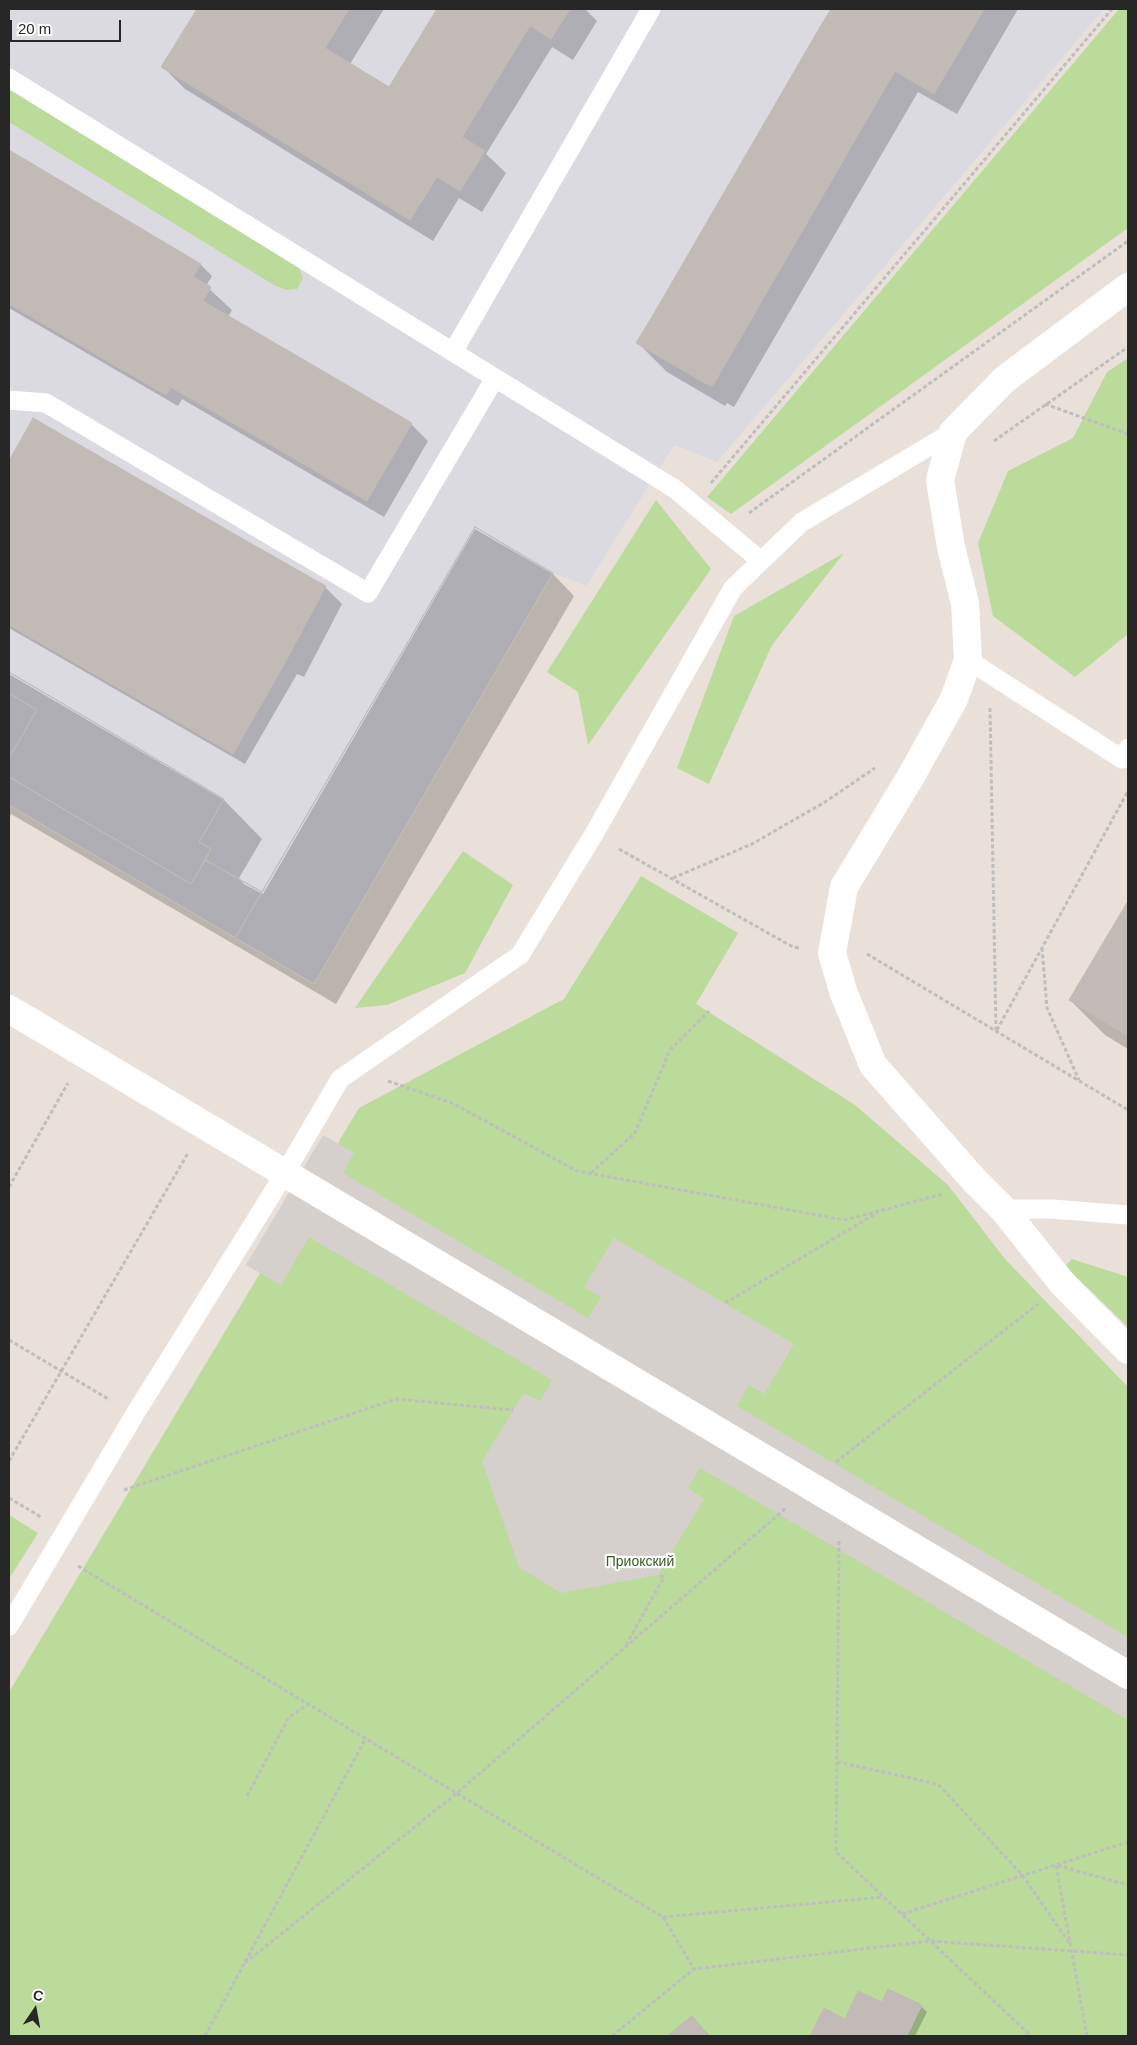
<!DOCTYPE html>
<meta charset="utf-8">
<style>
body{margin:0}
#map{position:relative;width:1137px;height:2045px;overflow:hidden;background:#e9e0da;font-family:Helvetica,sans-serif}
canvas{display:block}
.frame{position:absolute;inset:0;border:10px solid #272727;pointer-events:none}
.north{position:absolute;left:10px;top:1985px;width:50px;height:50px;-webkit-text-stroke:4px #fff;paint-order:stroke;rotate:12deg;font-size:14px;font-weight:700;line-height:20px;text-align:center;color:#272727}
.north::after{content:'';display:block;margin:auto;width:18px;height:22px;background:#272727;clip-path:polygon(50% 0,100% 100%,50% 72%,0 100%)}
.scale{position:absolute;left:10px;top:20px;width:111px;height:22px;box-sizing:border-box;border:2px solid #272727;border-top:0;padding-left:6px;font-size:15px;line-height:18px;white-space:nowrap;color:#272727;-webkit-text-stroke:4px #fff;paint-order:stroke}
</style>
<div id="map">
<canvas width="1137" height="2045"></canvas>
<div class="frame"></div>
<div class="north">С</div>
<div class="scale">20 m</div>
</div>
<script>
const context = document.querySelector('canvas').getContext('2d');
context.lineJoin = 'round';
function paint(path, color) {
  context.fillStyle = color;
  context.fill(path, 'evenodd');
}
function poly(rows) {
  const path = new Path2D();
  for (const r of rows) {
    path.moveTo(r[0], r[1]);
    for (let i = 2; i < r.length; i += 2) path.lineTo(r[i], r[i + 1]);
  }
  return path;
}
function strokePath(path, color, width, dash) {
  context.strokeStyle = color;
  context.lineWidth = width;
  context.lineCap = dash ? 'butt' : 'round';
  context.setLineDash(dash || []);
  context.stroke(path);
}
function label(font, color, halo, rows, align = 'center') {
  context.font = font + ' Helvetica,sans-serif';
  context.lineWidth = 4.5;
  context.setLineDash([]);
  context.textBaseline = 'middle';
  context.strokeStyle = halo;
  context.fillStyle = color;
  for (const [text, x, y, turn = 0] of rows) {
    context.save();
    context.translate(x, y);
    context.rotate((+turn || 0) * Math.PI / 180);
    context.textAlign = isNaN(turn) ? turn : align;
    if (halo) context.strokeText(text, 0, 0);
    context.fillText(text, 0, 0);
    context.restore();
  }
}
paint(poly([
 [9,9,1104,9,717,462,674,445,586,586,553,573,314,984,9,805]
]), '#dbdae1');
paint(poly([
 [1119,9,1128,9,1128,228,731,514,707,497],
 [9,89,298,266,303,278,297,289,287,290,274,285,9,122],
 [1128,358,1128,634,1075,677,993,616,978,543,1008,471,1073,438,1107,372],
 [656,500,711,569,588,745,578,692,547,672],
 [844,553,772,645,709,784,677,768,734,616],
 [463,851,513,885,465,973,387,1005,355,1008],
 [641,876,738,933,696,1004,855,1105,948,1185,1005,1259,1128,1387,1128,2036,9,2036,9,1692,359,1108,564,999],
 [1072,1259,1128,1277,1128,1327,1065,1266],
 [9,1515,38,1533,9,1579]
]), '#badb9a');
paint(poly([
 [323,1135,354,1153,343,1173,588,1318,601,1297,584,1287,614,1238,794,1344,764,1394,749,1385,737,1406,1128,1637,1128,1720,700,1468,688,1488,704,1499,658,1575,561,1593,519,1567,482,1461,524,1393,540,1401,552,1380,309,1237,281,1285,246,1265]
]), '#d5d0cc');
paint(poly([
 [199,9,384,9,350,64,389,89,439,9,585,9,597,21,573,60,552,47,486,154,506,173,482,212,459,198,433,241,185,89,163,67],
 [832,9,1018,9,957,114,918,92,734,407,727,403,725,406,667,372,638,343],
 [9,151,201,265,212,276,206,286,232,310,228,317,411,424,428,441,384,517,182,399,178,406,9,308],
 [34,420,325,587,342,604,304,677,297,674,245,764,9,628,9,463],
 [475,529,553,574,574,596,336,1004,11,814,9,819,9,674,224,800,262,839,239,878,244,884,263,894],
 [1128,903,1128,1049,1105,1035,1070,1000],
 [882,2004,921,2006,927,2012,915,2036,812,2036,824,2010,845,2020],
 [692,2017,710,2036,669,2036]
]), '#0003');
const building = poly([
 [197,9,349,9,325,48,389,87,437,9,570,9,551,39,530,26,462,137,485,151,460,191,437,177,410,220,161,67,197,9],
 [831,9,984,9,934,94,820,27,831,9],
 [820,27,895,71,712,387,696,378,715,345,656,310,820,27],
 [9,150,201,264,193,277,180,269,127,361,171,387,166,395,9,304,9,150],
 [180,269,211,287,157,379,127,361,180,269],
 [203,301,412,423,367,501,157,379,203,301],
 [656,310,715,345,696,378,636,343,656,310],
 [33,418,243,539,201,612,286,661,233,754,9,625,9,461,33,418],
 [475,527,553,573,314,984,9,805,9,672,224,799,199,842,211,849,205,860,262,892,475,527],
 [475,527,553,573,314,984,235,938,475,527],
 [243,539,326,586,286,661,201,612,243,539],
 [9,672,224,799,199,842,211,849,191,884,9,777,9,758,37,710,9,693,9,672],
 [9,693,37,710,9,758,9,693],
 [9,777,191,884,205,860,262,892,235,938,9,805,9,777],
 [1128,901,1128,1036,1069,1000,1128,901],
 [888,1989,922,2005,907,2036,810,2036,824,2008,845,2019,858,1991,882,2002,888,1989],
 [692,2016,709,2036,667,2036,692,2016]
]);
paint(building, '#c1bab6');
strokePath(building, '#c3bbb4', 1);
strokePath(poly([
 [1045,404,1128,434],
 [994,441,1128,347],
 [711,483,1112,9],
 [749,513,1128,241],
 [990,708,996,1030],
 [619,849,793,947,799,948],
 [673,878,752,844,825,802,875,768],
 [1042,948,1047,1008,1079,1080],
 [867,954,1128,1110],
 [997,1030,1128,791],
 [388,1081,452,1103,577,1171,845,1220,943,1194],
 [591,1173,635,1133,670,1050,709,1011],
 [9,1187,68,1083],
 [725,1303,877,1213],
 [9,1340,110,1400],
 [9,1461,188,1153],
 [836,1462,1038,1304],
 [124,1490,396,1399,513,1410],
 [9,1498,41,1517],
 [839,1541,836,1852,1031,2036],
 [78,1566,663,1917,694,1969],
 [626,1645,664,1577,658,1575],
 [837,1762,938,1784,1023,1876,1070,1944],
 [247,1796,289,1717,309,1704],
 [902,1914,1128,1842],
 [663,1917,883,1897],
 [245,1963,457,1793,786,1508],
 [205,2036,366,1738],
 [612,2036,694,1969,930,1941,1128,1955],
 [1087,2036,1056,1865,1128,1885]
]), '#bebebe', 3, [4, 2.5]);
strokePath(poly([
 [9,78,675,489,761,561],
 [453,352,651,9],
 [9,400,46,403,368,593,495,378],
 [968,660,1122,759,1128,748],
 [1003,1209,1052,1209,1128,1215],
 [9,1626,135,1414,285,1173,340,1079,520,955,594,834,733,588,802,522,953,432]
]), '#fff', 19);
strokePath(poly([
 [9,1009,1128,1675]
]), '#fff', 28);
strokePath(poly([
 [1128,287,1005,379,953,432,940,480,951,547,965,603,968,660,954,699,910,778,844,887,832,953,843,991,873,1065,974,1180,1003,1209,1063,1284,1128,1350]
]), '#fff', 28);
label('14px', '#355c1f', '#fff', [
 ["Приокский",640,1562]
]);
</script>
